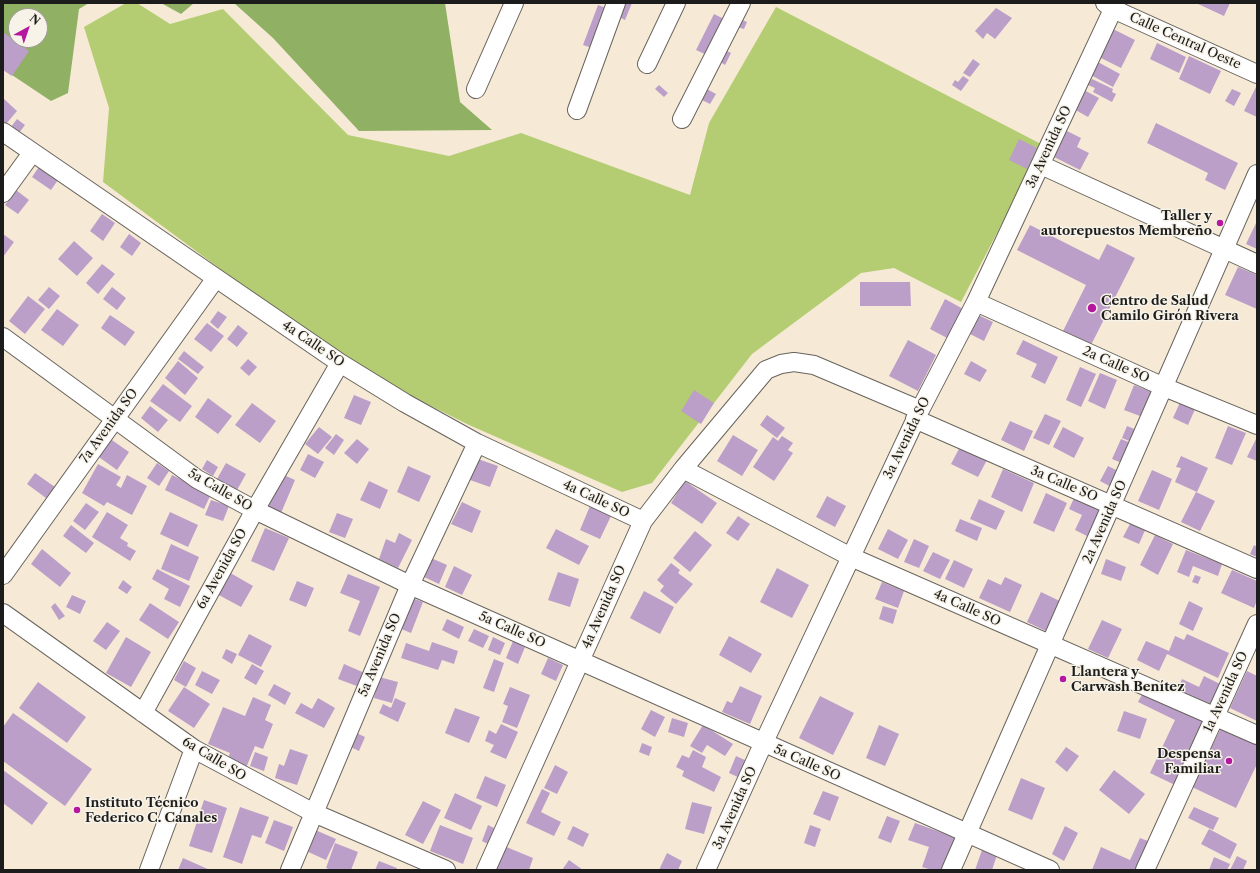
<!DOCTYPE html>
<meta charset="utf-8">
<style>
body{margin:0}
#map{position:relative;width:1260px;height:873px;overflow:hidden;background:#f6e9d6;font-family:"Libre Caslon Text",serif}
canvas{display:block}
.frame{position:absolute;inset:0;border:4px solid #1c1c1c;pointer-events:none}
.north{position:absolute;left:8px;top:8px;width:40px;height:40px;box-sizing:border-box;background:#f7f3e8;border:1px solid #9f9d96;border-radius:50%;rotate:40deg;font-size:11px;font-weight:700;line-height:16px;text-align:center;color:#1c1c1c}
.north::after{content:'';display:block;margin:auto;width:14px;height:18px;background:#b5179e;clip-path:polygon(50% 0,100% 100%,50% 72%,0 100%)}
</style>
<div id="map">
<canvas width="1260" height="873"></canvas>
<div class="frame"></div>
<div class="north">N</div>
</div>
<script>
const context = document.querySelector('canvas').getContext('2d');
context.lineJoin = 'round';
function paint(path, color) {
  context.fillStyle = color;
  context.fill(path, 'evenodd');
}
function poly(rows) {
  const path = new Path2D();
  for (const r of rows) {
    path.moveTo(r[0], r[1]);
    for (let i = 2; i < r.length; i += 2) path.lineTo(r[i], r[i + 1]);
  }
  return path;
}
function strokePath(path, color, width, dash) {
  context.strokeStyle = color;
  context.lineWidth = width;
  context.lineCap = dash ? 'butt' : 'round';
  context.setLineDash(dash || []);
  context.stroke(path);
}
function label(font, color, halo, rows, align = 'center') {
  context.font = font + ' "Libre Caslon Text",serif';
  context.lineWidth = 3;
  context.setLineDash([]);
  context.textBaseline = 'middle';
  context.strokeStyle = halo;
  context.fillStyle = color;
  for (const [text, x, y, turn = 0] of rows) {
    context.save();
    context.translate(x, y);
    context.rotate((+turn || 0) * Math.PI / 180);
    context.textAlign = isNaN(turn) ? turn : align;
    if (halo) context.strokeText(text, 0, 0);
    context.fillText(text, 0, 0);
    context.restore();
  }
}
paint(poly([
 [126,3,137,3,170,24,223,9,348,135,449,156,521,133,690,195,709,123,776,7,1043,145,961,302,894,268,861,273,752,354,652,483,622,492,469,425,325,353,316,340,103,182,109,108,84,27]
]), '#b5cd72');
paint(poly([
 [3,3,89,3,79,9,68,93,51,101,3,69],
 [16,16,40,16,40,40,16,40],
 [161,3,194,3,181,14],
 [234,3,445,3,460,102,492,130,359,131,273,38]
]), '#90b064');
paint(poly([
 [623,3,632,3,625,20,617,16],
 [1196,3,1230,3,1224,16],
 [598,5,609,9,595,49,583,45],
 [996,8,1012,18,995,39,987,33,983,39,975,31],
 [714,14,726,20,709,56,696,50],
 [740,19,747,22,744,29,737,27],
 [1113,29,1135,40,1121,68,1099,57],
 [3,32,29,51,12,76,3,70],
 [1157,43,1186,57,1179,73,1150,59],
 [725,50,731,53,725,65,719,61],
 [1189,56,1221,71,1210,94,1179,79],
 [973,59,980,64,970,77,963,73],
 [1096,61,1120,74,1113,87,1089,74],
 [963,76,969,80,961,91,952,85,955,80,958,82],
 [1092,79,1113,89,1112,92,1116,94,1112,102,1093,92,1095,88,1088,85],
 [659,85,668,93,664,97,655,89],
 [1257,85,1257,117,1244,111],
 [705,88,716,94,710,104,700,99],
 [1082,89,1099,98,1088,117,1072,108],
 [1232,89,1241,93,1234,106,1225,101],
 [3,98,17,111,6,124,3,121],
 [17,119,25,125,19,133,11,127],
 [1156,123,1238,163,1225,190,1205,180,1208,173,1147,143],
 [1061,128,1081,138,1077,147,1089,153,1080,170,1048,154],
 [1019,139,1037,148,1027,169,1009,160],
 [41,164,60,177,51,190,32,177],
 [16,190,29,200,18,214,5,205],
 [102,214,115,223,103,241,90,231],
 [1257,221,1257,249,1246,244],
 [1030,225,1099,260,1107,244,1135,258,1091,345,1063,331,1086,285,1017,250],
 [3,234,14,242,3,257],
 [129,234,141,243,132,256,120,247],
 [74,241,93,258,77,276,58,259],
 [102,264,115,274,98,294,86,283],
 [1238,267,1257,275,1257,309,1225,295],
 [860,282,910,282,911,306,860,306],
 [49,287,60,296,49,309,38,300],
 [112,287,126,298,117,310,103,299],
 [28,296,45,309,25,334,9,321],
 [945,299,965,310,949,339,930,329],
 [57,309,79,325,63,346,41,330],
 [218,311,227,317,218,329,210,322],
 [970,311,993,322,984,341,960,329],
 [110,315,135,332,125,346,101,328],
 [207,323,224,336,211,352,194,339],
 [238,325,248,333,237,347,227,339],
 [908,340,936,355,918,391,889,376],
 [1023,340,1058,357,1045,384,1031,377,1037,364,1016,354],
 [184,351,204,367,198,374,178,359],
 [248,359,257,367,249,376,240,368],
 [178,361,198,378,185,395,165,378],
 [971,361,987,370,980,382,964,374],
 [1080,367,1096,374,1081,407,1066,400],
 [1100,373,1117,380,1105,409,1088,401],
 [163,384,192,406,180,422,150,401],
 [1134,385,1157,394,1148,419,1124,410],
 [694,390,714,403,701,424,681,411],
 [354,395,371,402,361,425,344,418],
 [208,398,232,416,218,434,195,417],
 [1181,400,1196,407,1188,425,1173,418],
 [252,403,276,421,260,443,235,425],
 [150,406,168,420,158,432,141,418],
 [1045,414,1061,421,1049,445,1033,438],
 [767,415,785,428,777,438,760,425],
 [1010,421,1033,431,1024,451,1001,440],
 [1127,426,1142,432,1137,444,1122,438],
 [1228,426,1246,433,1232,465,1215,458],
 [319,427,332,437,318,454,305,444],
 [1063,427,1084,438,1074,458,1053,447],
 [336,434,344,440,334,455,325,448],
 [733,435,758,450,742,476,717,461],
 [782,436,793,443,788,450,793,453,774,481,753,467,773,437,778,441],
 [109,438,129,452,117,470,96,455],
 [357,439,369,449,357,464,344,453],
 [1121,439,1136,445,1127,465,1112,459],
 [1256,439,1257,439,1257,461,1247,457],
 [961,445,988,458,978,477,951,464],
 [308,454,324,462,315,478,300,470],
 [1181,456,1208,468,1197,492,1175,482,1181,468,1176,467],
 [478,459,498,466,490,487,470,480],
 [207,460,218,467,213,476,202,469],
 [157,463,169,471,159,486,147,478],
 [226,463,246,474,237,490,217,479],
 [98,464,121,477,116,485,121,488,127,475,147,486,132,515,107,502,104,506,82,493],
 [408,466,431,476,419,502,397,492],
 [1108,466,1124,474,1117,490,1100,481],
 [1003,469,1034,483,1022,512,991,497],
 [1152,470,1172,479,1159,510,1138,501],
 [275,471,295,480,281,513,261,505],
 [35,473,55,487,46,498,27,484],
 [172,475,211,494,204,509,165,490],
 [369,481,388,490,380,509,360,500],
 [685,481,717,503,702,524,671,503],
 [1196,492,1215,501,1200,531,1181,522],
 [1046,493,1067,503,1054,532,1033,523],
 [827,496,846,506,835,527,816,517],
 [1075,496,1104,511,1091,538,1075,530,1082,515,1069,509],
 [979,499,1005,511,996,530,970,519],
 [211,500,229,506,223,521,205,515],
 [462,502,481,511,472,533,451,524],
 [86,503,99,512,85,530,73,521],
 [590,506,611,516,600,539,580,530],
 [107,512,128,525,120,538,128,543,127,546,136,551,130,561,92,537],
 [170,512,198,525,188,547,160,534],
 [337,513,353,519,345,538,329,532],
 [738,516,750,524,738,541,726,533],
 [960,519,982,528,977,541,955,531],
 [1131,522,1146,528,1139,544,1123,537],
 [71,525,94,543,86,553,63,536],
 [265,528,289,538,274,571,251,561],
 [556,529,589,546,579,565,546,548],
 [888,529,908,540,898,559,878,549],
 [695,531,712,545,690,572,673,558],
 [399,533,412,540,398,568,379,559,386,539,395,543],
 [1155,535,1173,544,1158,575,1140,565],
 [914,539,929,546,919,568,904,562],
 [171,544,199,557,189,581,161,569],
 [1254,545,1257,547,1257,557,1250,554],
 [42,549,71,573,60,587,31,564],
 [1186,550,1222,564,1218,576,1193,566,1189,577,1177,572],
 [933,552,950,560,940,579,923,571],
 [431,558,447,565,439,584,424,577],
 [1106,559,1126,567,1121,581,1101,574],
 [954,560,973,569,964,588,945,579],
 [671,563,680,570,678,573,693,584,676,604,660,591,664,586,657,580],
 [454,566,472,575,462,595,445,587],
 [777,568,809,585,792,618,760,602],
 [157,569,190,586,180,607,164,599,169,589,152,579],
 [1232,570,1257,581,1257,600,1254,608,1221,593],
 [227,571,253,586,241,607,215,593],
 [558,572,579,579,570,607,548,600],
 [348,574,380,587,360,636,348,631,360,601,340,593],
 [1195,575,1201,577,1198,584,1192,582],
 [1005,577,1022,585,1010,612,979,598,988,579,1001,585],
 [123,580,132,587,127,594,118,588],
 [297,581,314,588,306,607,289,600],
 [882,582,904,591,898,608,875,599],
 [644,591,674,607,660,634,630,618],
 [1041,592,1064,603,1050,633,1027,622],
 [72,595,86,601,80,614,66,607],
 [407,596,423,602,411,633,394,626],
 [1189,601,1203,608,1193,631,1179,624],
 [55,603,65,616,59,620,51,607],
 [150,603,179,622,168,639,139,620],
 [883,606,897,610,893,624,879,619],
 [447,619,464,627,459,639,442,630],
 [1102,620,1122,629,1108,658,1088,649],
 [107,622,120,631,106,650,93,641],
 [474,629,489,636,483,648,468,641],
 [249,634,272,646,261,667,238,655],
 [1187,634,1229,653,1218,678,1167,654,1159,671,1137,660,1146,641,1169,651,1175,636,1184,640],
 [729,636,762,654,751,673,719,655],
 [126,637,151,652,131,687,106,673],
 [493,637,505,643,500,655,488,650],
 [513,641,525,647,518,664,506,658],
 [432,642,458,651,454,664,442,660,438,670,401,658,406,643,429,651],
 [226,649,237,654,232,664,222,658],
 [548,658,563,665,556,681,541,674],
 [494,659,504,663,494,692,483,688],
 [184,661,196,668,186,687,174,680],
 [252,664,264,671,256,685,244,678],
 [344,664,367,674,362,688,338,679],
 [202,671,220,680,212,694,195,685],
 [1247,671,1257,676,1257,721,1230,708],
 [1204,676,1220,684,1210,706,1177,691,1182,679,1199,687],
 [379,677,398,682,392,703,374,698],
 [38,682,86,717,67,743,19,708],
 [274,684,291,693,285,705,268,695],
 [740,686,762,696,750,724,722,712,727,701,732,703],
 [184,687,210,704,194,728,168,711],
 [510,687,530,695,517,728,502,722,508,706,503,704],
 [1144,691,1206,721,1175,785,1150,773,1175,720,1138,702],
 [820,696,854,713,833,755,799,738],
 [253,697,271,705,265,720,273,724,263,749,255,746,246,768,227,760,230,753,208,744,223,707,245,716],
 [318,698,335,708,324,728,295,713,301,703,312,709],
 [395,698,406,703,398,722,379,713,383,704,391,708],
 [455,708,480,717,469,743,445,733],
 [651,710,665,717,655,737,641,729],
 [1124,711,1147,719,1140,739,1117,731],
 [13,713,92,769,65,806,3,761,3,727],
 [672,718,688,723,684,737,668,732],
 [501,724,518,732,506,759,490,752,494,745,485,741,489,730,496,734],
 [703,725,733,744,725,756,707,745,702,753,690,746],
 [879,725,899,734,885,766,866,758],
 [1222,726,1257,743,1257,764,1236,808,1192,787],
 [350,730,365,737,359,751,344,744],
 [642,743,652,747,649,756,639,752],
 [1066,747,1079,756,1067,772,1055,762],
 [290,749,308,755,297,785,275,778,279,764,284,766],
 [693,750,706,757,702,767,721,777,714,792,682,776,684,771,676,767,682,755,689,758],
 [255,752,268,757,264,771,250,766],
 [736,756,747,761,740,778,729,773],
 [555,765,568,772,557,794,544,788],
 [3,770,48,803,32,825,3,803],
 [1114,770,1145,794,1129,814,1099,790],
 [485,776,506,785,497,807,476,798],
 [1021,778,1045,788,1032,820,1008,810],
 [542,789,550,793,541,812,561,822,554,836,526,823],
 [823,791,839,797,830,821,813,814],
 [455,793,482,806,471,830,444,818],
 [204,800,227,808,212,853,189,846],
 [423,801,441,810,423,844,405,835],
 [692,802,712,807,704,834,685,829],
 [240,807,269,817,261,838,252,835,242,864,223,857],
 [1194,807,1219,818,1213,830,1188,818],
 [887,816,900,821,891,843,878,838],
 [274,820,293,827,284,851,265,843],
 [915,823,957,838,945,870,932,870,922,867,929,847,908,840],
 [440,825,473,838,463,864,430,851],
 [488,825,496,829,490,845,482,841],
 [810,825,821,829,815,847,804,843],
 [573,826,589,834,583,847,567,839],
 [1065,826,1078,833,1064,861,1052,854],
 [313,829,336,839,326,860,304,850],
 [1209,829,1237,844,1230,859,1201,844],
 [1140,838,1153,843,1142,870,1092,870,1101,847,1130,860],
 [335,843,358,852,351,870,332,870,326,868],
 [504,846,533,858,529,870,495,870],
 [982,850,997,855,992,870,975,870],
 [667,853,682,861,678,870,659,870],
 [1237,856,1247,861,1243,870,1230,870],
 [1214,857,1230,864,1227,870,1209,870],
 [183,858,210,870,178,870],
 [569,860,583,870,562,870],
 [379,861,397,868,396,870,375,870]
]), '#bb9fc9');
const minor = poly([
 [1105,3,1113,9,1257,74],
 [647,64,676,3],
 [476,89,514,3],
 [577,110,616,3],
 [682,119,741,3],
 [3,132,340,363,405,403,477,443,643,521],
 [1041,165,1257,264],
 [3,193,32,153],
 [976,302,1164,387,1257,425],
 [3,337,197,479,255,510,410,585,1050,870],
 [915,419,1257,569],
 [683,469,851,557,1257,735],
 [3,575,216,278],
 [3,613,194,749,314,813,446,870],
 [143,713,255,510,340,363],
 [149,870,194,749],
 [290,870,410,585,477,443],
 [486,870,643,521,683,469,766,370,781,364,794,362,814,365,920,410],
 [706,870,763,744,920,410,976,302,1116,3],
 [951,870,1257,174],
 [1145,870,1257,624]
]);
strokePath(minor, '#68645d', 20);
strokePath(minor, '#fff', 18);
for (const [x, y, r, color] of [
 [1220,223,4,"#b5179e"],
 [1092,308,5,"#b5179e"],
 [1063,679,4,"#b5179e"],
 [1229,761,4,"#b5179e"],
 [77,810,4,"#b5179e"]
]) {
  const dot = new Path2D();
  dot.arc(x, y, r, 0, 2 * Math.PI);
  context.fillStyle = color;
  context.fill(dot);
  strokePath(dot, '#f7f3e8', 1.5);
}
label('13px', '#1c1c1c', '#f7f3e8', [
 ["Calle Central Oeste",1185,41,24],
 ["3a Avenida SO",1049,147,-65],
 ["4a Calle SO",313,344,34],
 ["2a Calle SO",1116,365,24],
 ["7a Avenida SO",109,426,-54],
 ["3a Avenida SO",907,438,-64],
 ["3a Calle SO",1064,484,23],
 ["5a Calle SO",220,490,30],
 ["4a Calle SO",596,499,25],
 ["2a Avenida SO",1105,522,-66],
 ["6a Avenida SO",222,569,-61],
 ["4a Avenida SO",604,607,-66],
 ["4a Calle SO",967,608,24],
 ["5a Calle SO",512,630,24],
 ["5a Avenida SO",380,655,-67],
 ["1a Avenida SO",1226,692,-65],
 ["6a Calle SO",214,759,31],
 ["5a Calle SO",807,763,24],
 ["3a Avenida SO",735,808,-66]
]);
label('bold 13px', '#1c1c1c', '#f7f3e8', [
 ["Taller y",1212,216,"right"],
 ["autorepuestos Membreño",1212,231,"right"],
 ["Centro de Salud",1101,301],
 ["Camilo Girón Rivera",1101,316],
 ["Llantera y",1071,672],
 ["Carwash Benítez",1071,687],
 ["Despensa",1221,754,"right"],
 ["Familiar",1221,769,"right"],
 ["Instituto Técnico",85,803],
 ["Federico C. Canales",85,818]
], 'left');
</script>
